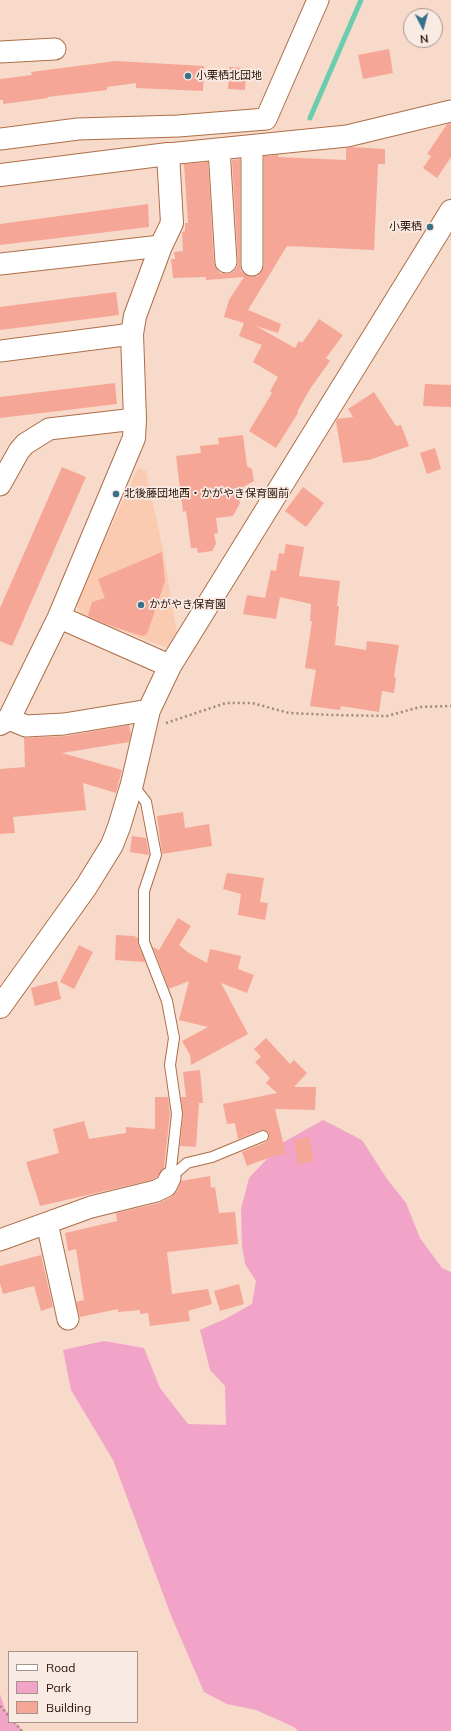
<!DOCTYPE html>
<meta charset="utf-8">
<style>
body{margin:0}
#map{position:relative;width:451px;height:1731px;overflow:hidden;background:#f7daca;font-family:Mulish,sans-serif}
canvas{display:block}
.legend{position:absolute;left:8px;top:1651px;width:130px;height:72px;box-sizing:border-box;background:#f9ebe3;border:1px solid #a69389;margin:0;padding:5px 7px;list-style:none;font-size:12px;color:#291002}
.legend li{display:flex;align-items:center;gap:8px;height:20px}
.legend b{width:20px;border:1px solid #a69389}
.north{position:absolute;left:403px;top:8px;width:40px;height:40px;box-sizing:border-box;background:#f9ebe3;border:1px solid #a69389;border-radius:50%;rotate:174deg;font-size:11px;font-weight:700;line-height:16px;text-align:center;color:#291002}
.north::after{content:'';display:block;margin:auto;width:14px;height:18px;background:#39718b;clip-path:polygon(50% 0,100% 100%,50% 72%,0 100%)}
</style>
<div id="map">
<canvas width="451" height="1731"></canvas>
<ul class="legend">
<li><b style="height:5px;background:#fff"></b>Road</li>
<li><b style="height:11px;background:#f1a4c7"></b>Park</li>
<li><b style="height:11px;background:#f5a697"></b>Building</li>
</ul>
<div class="north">N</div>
</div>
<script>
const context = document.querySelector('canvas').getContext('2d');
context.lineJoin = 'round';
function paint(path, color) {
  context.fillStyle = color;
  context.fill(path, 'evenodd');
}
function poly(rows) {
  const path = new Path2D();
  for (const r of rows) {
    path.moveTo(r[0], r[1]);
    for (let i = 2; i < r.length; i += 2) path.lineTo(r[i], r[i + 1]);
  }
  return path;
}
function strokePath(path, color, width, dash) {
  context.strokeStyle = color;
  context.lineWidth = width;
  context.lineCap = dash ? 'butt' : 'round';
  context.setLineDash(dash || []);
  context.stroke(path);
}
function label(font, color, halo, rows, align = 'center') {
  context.font = font + ' Mulish,"Noto Sans JP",sans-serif';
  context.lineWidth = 3.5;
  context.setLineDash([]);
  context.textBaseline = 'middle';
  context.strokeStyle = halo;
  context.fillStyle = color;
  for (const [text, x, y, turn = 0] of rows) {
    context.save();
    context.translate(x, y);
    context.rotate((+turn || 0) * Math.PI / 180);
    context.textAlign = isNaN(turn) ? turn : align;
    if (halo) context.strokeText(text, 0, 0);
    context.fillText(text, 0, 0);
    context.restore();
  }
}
paint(poly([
 [138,468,146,471,163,550,177,634,170,649,81,615,76,603]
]), '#facbb1');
paint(poly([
 [323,1120,362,1140,387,1179,406,1203,420,1238,442,1268,451,1272,451,1731,298,1731,294,1727,256,1710,227,1704,204,1692,172,1618,113,1460,71,1390,63,1350,104,1341,144,1348,160,1388,188,1424,226,1425,225,1386,210,1370,200,1330,227,1318,252,1304,256,1281,245,1264,242,1246,241,1209,249,1178,282,1143],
 [0,1694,5,1709,9,1715,9,1722,15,1722,23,1731,0,1731]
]), '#f1a4c7');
strokePath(poly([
 [310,118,361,0]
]), '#6cccae', 5);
paint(poly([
 [389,49,393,73,363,79,358,55],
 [116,61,204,66,203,91,136,88,136,83,107,87,107,90,47,97,48,98,3,104,3,100,0,100,0,79,32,75,31,72],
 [229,67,246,68,245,90,228,89],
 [451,123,451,157,437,178,423,168,431,156,427,154,447,124],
 [352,147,385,149,385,164,378,164,374,250,287,246,248,310,281,324,278,333,256,326,295,348,299,341,302,343,319,319,343,335,326,358,330,361,310,389,297,412,298,413,276,448,249,431,272,393,270,391,278,377,253,362,262,345,239,336,244,323,224,317,229,300,244,277,206,280,206,277,173,278,171,259,175,259,174,252,183,251,182,232,185,231,185,223,188,223,184,164,208,162,214,263,216,268,220,273,227,274,233,272,237,267,238,262,232,160,240,159,240,265,241,271,246,275,252,277,258,276,262,271,264,265,264,156,278,155,278,157,346,160,346,148],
 [148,204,149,227,0,245,0,224],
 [116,292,119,315,0,330,0,307],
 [115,383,117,404,0,418,0,397],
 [425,384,451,385,451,407,423,406],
 [374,392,396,426,401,425,409,446,369,460,343,463,336,422,337,419,353,417,348,409],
 [243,435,247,466,252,469,254,481,238,490,240,503,233,516,216,518,218,533,214,534,216,544,212,551,198,553,197,548,191,548,186,511,183,512,176,456,201,453,200,446,219,444,218,438],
 [435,448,441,469,427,474,420,453],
 [62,467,86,477,12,646,0,641,0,608],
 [303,487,324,503,306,527,285,511],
 [286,544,304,547,299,576,340,581,337,606,339,606,335,645,366,650,367,641,399,645,394,676,396,678,394,693,382,691,379,712,341,706,340,710,310,706,316,670,305,668,312,621,310,621,311,604,280,597,276,619,243,614,247,595,265,598,271,570,276,571,279,553,284,554],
 [162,552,165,581,147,634,142,636,106,624,88,616,92,602,105,598,98,579],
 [129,725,131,734,129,742,62,753,122,770,116,793,83,783,86,810,13,817,15,833,0,834,0,769,25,767,24,738,66,736],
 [183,812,185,828,209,824,212,846,162,854,157,816],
 [132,836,146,838,149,855,130,852],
 [227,873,264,878,260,902,268,903,265,920,238,915,241,894,223,889],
 [178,918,191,926,179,945,189,953,207,963,210,949,241,956,238,969,254,975,247,993,221,983,248,1034,191,1065,190,1055,182,1041,208,1027,179,1020,189,981,169,989,153,947,159,950],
 [116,935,134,936,138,938,138,944,145,962,115,960],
 [79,945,93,952,74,989,60,982],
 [57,981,61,999,35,1006,31,988],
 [266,1038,290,1064,294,1060,307,1073,294,1087,316,1087,315,1110,275,1109,286,1154,276,1155,247,1166,242,1152,266,1142,268,1140,269,1134,267,1131,261,1130,238,1139,235,1123,227,1124,223,1104,277,1093,266,1083,270,1078,255,1062,261,1057,254,1049],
 [200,1070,203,1103,199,1103,196,1147,180,1146,183,1115,181,1097,186,1097,183,1072],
 [155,1097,168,1097,170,1114,164,1168,157,1177,152,1180,40,1206,26,1162,59,1153,53,1129,84,1121,89,1139,126,1133,126,1127,155,1129],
 [309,1137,314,1161,298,1164,294,1140],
 [210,1176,211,1188,215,1187,219,1213,235,1212,238,1244,167,1252,172,1294,208,1289,212,1304,188,1311,190,1321,150,1326,148,1313,140,1314,140,1310,118,1312,118,1309,80,1317,76,1302,84,1300,76,1249,68,1251,65,1233,117,1221,116,1213,159,1203,171,1197,177,1191,181,1181],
 [41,1255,53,1307,41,1311,34,1286,3,1294,0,1283,0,1266],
 [239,1284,244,1304,220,1311,214,1291]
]), '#f5a697');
const lane = poly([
 [132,784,146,802,156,855,144,891,144,942,167,1001,174,1038,170,1065,177,1114,170,1178],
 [170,1178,187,1163,212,1157,263,1136]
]);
const street = poly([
 [0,52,55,49],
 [0,139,78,129,178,126,266,119,318,0],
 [219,149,226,262],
 [168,154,347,136,451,111],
 [0,264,161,246],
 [252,265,252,146],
 [0,351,132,334],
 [0,485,19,451,25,444,49,429,135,419],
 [9,719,26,726,64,724,149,710],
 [47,1223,68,1319],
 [0,1240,91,1207,156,1191,166,1186,170,1178]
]);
const secondary = poly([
 [0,175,168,154,172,223,161,246,135,316,132,334,135,419,134,438,59,617,9,719,0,724],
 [59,617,170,666],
 [0,1007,86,887,112,845,119,827,132,784,149,710,170,666,451,211]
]);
strokePath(lane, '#ad6e48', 12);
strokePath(street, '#ad6e48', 23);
strokePath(secondary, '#ad6e48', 24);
strokePath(poly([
 [166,723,226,703,252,703,289,713,334,715,387,716,420,707,451,706],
 [0,1706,9,1716],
 [14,1722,22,1731]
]), '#a18576', 2.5, [2, 3]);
strokePath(lane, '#fff', 10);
strokePath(street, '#fff', 21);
strokePath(secondary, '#fff', 22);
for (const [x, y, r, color] of [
 [188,76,4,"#39718b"],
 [430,227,4,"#39718b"],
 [116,494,4,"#39718b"],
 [141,605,4,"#39718b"]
]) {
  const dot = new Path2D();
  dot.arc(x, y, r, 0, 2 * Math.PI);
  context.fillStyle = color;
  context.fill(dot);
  strokePath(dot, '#f9ebe3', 1.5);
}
label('11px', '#291002', '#f9ebe3', [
 ["小栗栖北団地",196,76],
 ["小栗栖",422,227,"right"],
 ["北後藤団地西・かがやき保育園前",124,494],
 ["かがやき保育園",149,605]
], 'left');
</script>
